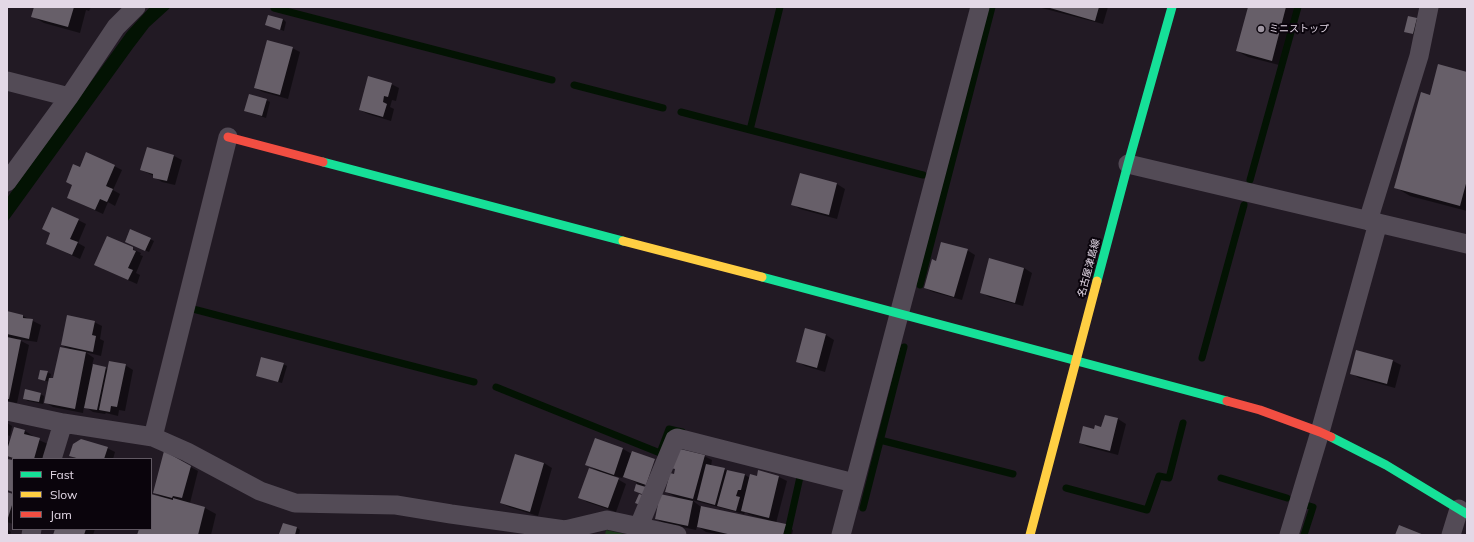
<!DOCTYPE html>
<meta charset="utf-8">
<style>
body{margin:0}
#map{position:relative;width:1474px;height:542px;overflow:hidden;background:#221a24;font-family:Mulish,sans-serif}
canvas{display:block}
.frame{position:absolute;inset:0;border:8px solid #e3d8e6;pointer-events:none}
.legend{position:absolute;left:12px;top:458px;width:140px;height:72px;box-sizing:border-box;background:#0a040c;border:1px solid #615963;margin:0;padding:5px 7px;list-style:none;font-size:12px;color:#e3d8e6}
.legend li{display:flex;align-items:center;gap:8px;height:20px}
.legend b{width:20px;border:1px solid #615963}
</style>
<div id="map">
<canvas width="1474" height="542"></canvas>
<div class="frame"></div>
<ul class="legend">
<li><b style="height:5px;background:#16e098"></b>Fast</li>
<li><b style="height:5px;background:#ffcf43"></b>Slow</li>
<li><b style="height:5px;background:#f24e42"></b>Jam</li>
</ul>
</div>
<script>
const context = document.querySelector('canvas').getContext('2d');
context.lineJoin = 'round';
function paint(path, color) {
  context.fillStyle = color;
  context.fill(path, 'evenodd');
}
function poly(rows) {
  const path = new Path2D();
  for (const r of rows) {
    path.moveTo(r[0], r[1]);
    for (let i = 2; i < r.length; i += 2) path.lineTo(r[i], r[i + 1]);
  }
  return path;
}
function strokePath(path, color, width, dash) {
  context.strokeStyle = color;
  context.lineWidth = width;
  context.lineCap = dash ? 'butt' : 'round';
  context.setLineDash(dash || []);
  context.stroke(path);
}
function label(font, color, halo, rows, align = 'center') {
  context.font = font + ' Mulish,"Noto Sans JP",sans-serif';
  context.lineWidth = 4;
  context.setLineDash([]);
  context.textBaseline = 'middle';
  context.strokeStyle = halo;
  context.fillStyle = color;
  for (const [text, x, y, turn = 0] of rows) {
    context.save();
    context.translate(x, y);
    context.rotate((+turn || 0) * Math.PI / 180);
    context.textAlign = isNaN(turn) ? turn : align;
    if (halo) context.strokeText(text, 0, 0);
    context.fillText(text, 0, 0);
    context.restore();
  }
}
paint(poly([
 [606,530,629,535,605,535]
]), '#1d3a1d');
paint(poly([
 [150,7,171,7,149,27,133,48,7,222,7,198,127,32]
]), '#031303');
paint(poly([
 [35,7,91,7,89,11,86,10,80,33,44,23,32,16],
 [1038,7,1108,7,1103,24],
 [1249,7,1299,7,1283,66,1248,57,1237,51],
 [283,19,286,22,284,31,267,25],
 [1416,19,1420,21,1417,35,1406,32],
 [292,48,300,52,288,99,263,92,255,88],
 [1467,73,1467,211,1410,196,1395,187,1430,96],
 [391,84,399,88,396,101,392,100,390,107,394,109,391,121,368,114,360,110],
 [266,100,270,102,266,118,245,111],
 [174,156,182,160,175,185,162,182,154,177,154,176,141,170],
 [114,166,122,170,113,190,120,194,115,206,108,202,103,214,68,198,81,168],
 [800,174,837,184,845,189,837,219,800,209,792,204],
 [78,220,86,224,78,243,85,247,80,259,47,244],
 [131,230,154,241,149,252,130,244],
 [107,237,141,253,140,255,143,256,136,273,140,275,137,284,103,269],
 [967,250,975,255,962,300,933,292,925,288,937,262],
 [990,259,1024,268,1032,273,1023,306,989,297,981,292],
 [7,312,23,316,41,325,37,342,17,339,29,345,17,403,7,401],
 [94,322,102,326,100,339,104,341,101,356,85,352,94,358,92,365,108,369,125,365,133,370,125,411,119,410,118,416,106,413,105,414,93,412,84,406,83,413,53,407,45,402,50,382,39,379,47,372,51,374,50,379,54,380,71,350,62,345],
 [806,329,826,335,834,340,825,372,805,366,797,361],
 [1357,351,1393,361,1401,365,1395,388,1359,378,1351,373],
 [283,364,287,366,282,383,257,376],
 [40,394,44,396,43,404,28,401,24,399],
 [1118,419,1126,424,1118,455,1088,447,1080,443,1095,430,1102,428],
 [7,423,12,426,10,436,7,435],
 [14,428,25,431,33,436,32,437,48,444,43,459,13,459,7,456,7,457,7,441,10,443],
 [595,439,623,449,632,454,653,459,643,490,635,490,637,483,623,476,622,478,615,476,614,477,626,484,616,512,587,502,579,497,598,471,586,464],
 [107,448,115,452,113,459,76,459,70,455],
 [165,453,198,471,190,503,205,508,216,514,211,535,138,535,140,529,151,529,151,495,162,497,154,493],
 [515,455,544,463,552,468,538,516,509,507,501,503],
 [704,456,712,460,711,466,745,475,750,478,758,478,759,471,779,477,787,481,776,523,785,525,793,530,792,535,722,535,706,532,697,526,696,530,664,523,656,519,678,498,666,492,674,475,676,469,672,467],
 [692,500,744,514,745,512,750,515,768,520,768,521,701,507],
 [7,493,13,495,13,524,7,522],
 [297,528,300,530,299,535,282,535,280,534],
 [7,529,11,532,10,535,7,535],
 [53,529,95,529,93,535,54,535,56,530]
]), '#0007');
strokePath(poly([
 [274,8,552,80],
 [574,85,663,108],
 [681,112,923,175],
 [750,130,780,7],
 [1250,180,1298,7],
 [920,285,992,7],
 [193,309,474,382],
 [1202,358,1244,205],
 [496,387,660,453,669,429,682,432],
 [880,440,1013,474],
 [1221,478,1287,498],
 [1066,488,1147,510,1159,476,1169,478,1183,423],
 [863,508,904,347],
 [787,535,800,477],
 [1304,535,1313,507,1306,505]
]), '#031303', 7);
paint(poly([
 [34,7,74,7,68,27,31,17],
 [1050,7,1099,7,1095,21,1050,8],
 [1248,7,1286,7,1272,61,1236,51],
 [268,15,283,19,280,30,265,25],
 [1408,16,1417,18,1413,34,1404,32],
 [267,40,293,47,280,95,254,88],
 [1438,64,1467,72,1467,180,1460,206,1394,188,1421,92,1430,95],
 [368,76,392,83,388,97,384,96,383,102,387,104,383,117,359,110],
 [249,94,267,99,262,116,244,111],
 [147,147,174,155,167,181,153,178,153,174,140,170],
 [86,152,115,165,106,186,113,189,107,202,100,199,95,210,67,198,72,185,66,182,73,164,80,167],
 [800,173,837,183,829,215,791,205],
 [52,207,79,219,70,239,78,242,72,255,46,244,50,233,42,229],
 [130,229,151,238,145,251,125,242],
 [107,236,133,247,133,250,136,251,128,268,133,270,128,280,94,265],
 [941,242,968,249,954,297,924,288,932,259,936,261],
 [989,258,1024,268,1015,303,980,293],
 [7,311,23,315,23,318,33,319,29,339,7,334],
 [67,315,95,321,92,335,96,336,93,352,61,345],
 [805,328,826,334,817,368,796,362],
 [7,337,21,340,9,399,7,399],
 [60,347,86,352,75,409,44,403,49,378,53,378],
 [1356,350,1393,360,1387,384,1350,374],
 [261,357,284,363,278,382,256,376],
 [109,361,126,364,117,407,111,406,110,412,99,410],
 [93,364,106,367,97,410,84,408],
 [40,370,48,371,45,381,38,379],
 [25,389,41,393,39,402,23,399],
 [1105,415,1118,418,1110,451,1079,443,1083,426,1094,429,1095,425,1101,427],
 [14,427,25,430,24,434,40,438,34,459,16,459,7,456,7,450],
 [595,438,623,448,614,475,585,465],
 [81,439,108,447,104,459,80,459,69,456,73,444],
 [676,448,705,455,693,499,665,492,670,473,674,474,675,469,671,468],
 [164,451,191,466,182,498,173,496,172,498,153,493],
 [632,451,655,459,646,485,623,477],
 [515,454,544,463,530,512,500,503],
 [7,459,13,460,13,492,7,490],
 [706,464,725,468,715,505,697,500],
 [589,468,619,478,608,508,578,498],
 [727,470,745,474,741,490,738,490,736,496,740,497,736,511,717,506],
 [758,470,779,476,769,518,741,511,750,474,757,476],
 [636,484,649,488,647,496,634,491],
 [7,492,13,494,13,502,7,521],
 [151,494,173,500,173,498,205,507,198,535,137,535,139,529,151,529],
 [639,494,646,496,643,506,635,503],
 [660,494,693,501,688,526,655,519],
 [701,506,786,524,783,535,732,535,697,527],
 [283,523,297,527,295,535,279,534],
 [1399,525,1424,535,1395,535],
 [55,529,86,529,84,535,53,535]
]), '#675f69');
strokePath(poly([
 [7,81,69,97],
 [1128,164,1467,244],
 [7,182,69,97,116,27,136,7],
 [1368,221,1419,56,1429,7],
 [7,411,63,423,153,437,187,452,260,491,295,503,396,505,451,514,565,530,607,520,677,535],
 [153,437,228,137],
 [52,459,63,423],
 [639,526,675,439,677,438,854,483],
 [31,535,32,529],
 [841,535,980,7],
 [1289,535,1320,432,1378,223],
 [1451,535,1459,509]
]), '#534b56', 19);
strokePath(poly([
 [323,162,623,241],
 [762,277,1227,401],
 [1097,281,1128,164,1172,7],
 [1331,437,1386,465,1467,514]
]), '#16e098', 9);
strokePath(poly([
 [623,241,762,277],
 [1030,535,1097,281]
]), '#ffcf43', 9);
strokePath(poly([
 [228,137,323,162],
 [1227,401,1260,410,1320,432,1331,437]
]), '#f24e42', 9);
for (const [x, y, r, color] of [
 [1261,29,4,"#9f96a2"]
]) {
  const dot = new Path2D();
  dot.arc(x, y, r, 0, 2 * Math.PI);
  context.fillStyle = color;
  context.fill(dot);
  strokePath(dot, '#0a040c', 1.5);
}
label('10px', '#e3d8e6', '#0a040c', [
 ["ミニストップ",1269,29]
], 'left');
label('10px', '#e3d8e6', '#0a040c', [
 ["名古屋津島線",1089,268,-75]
]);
</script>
